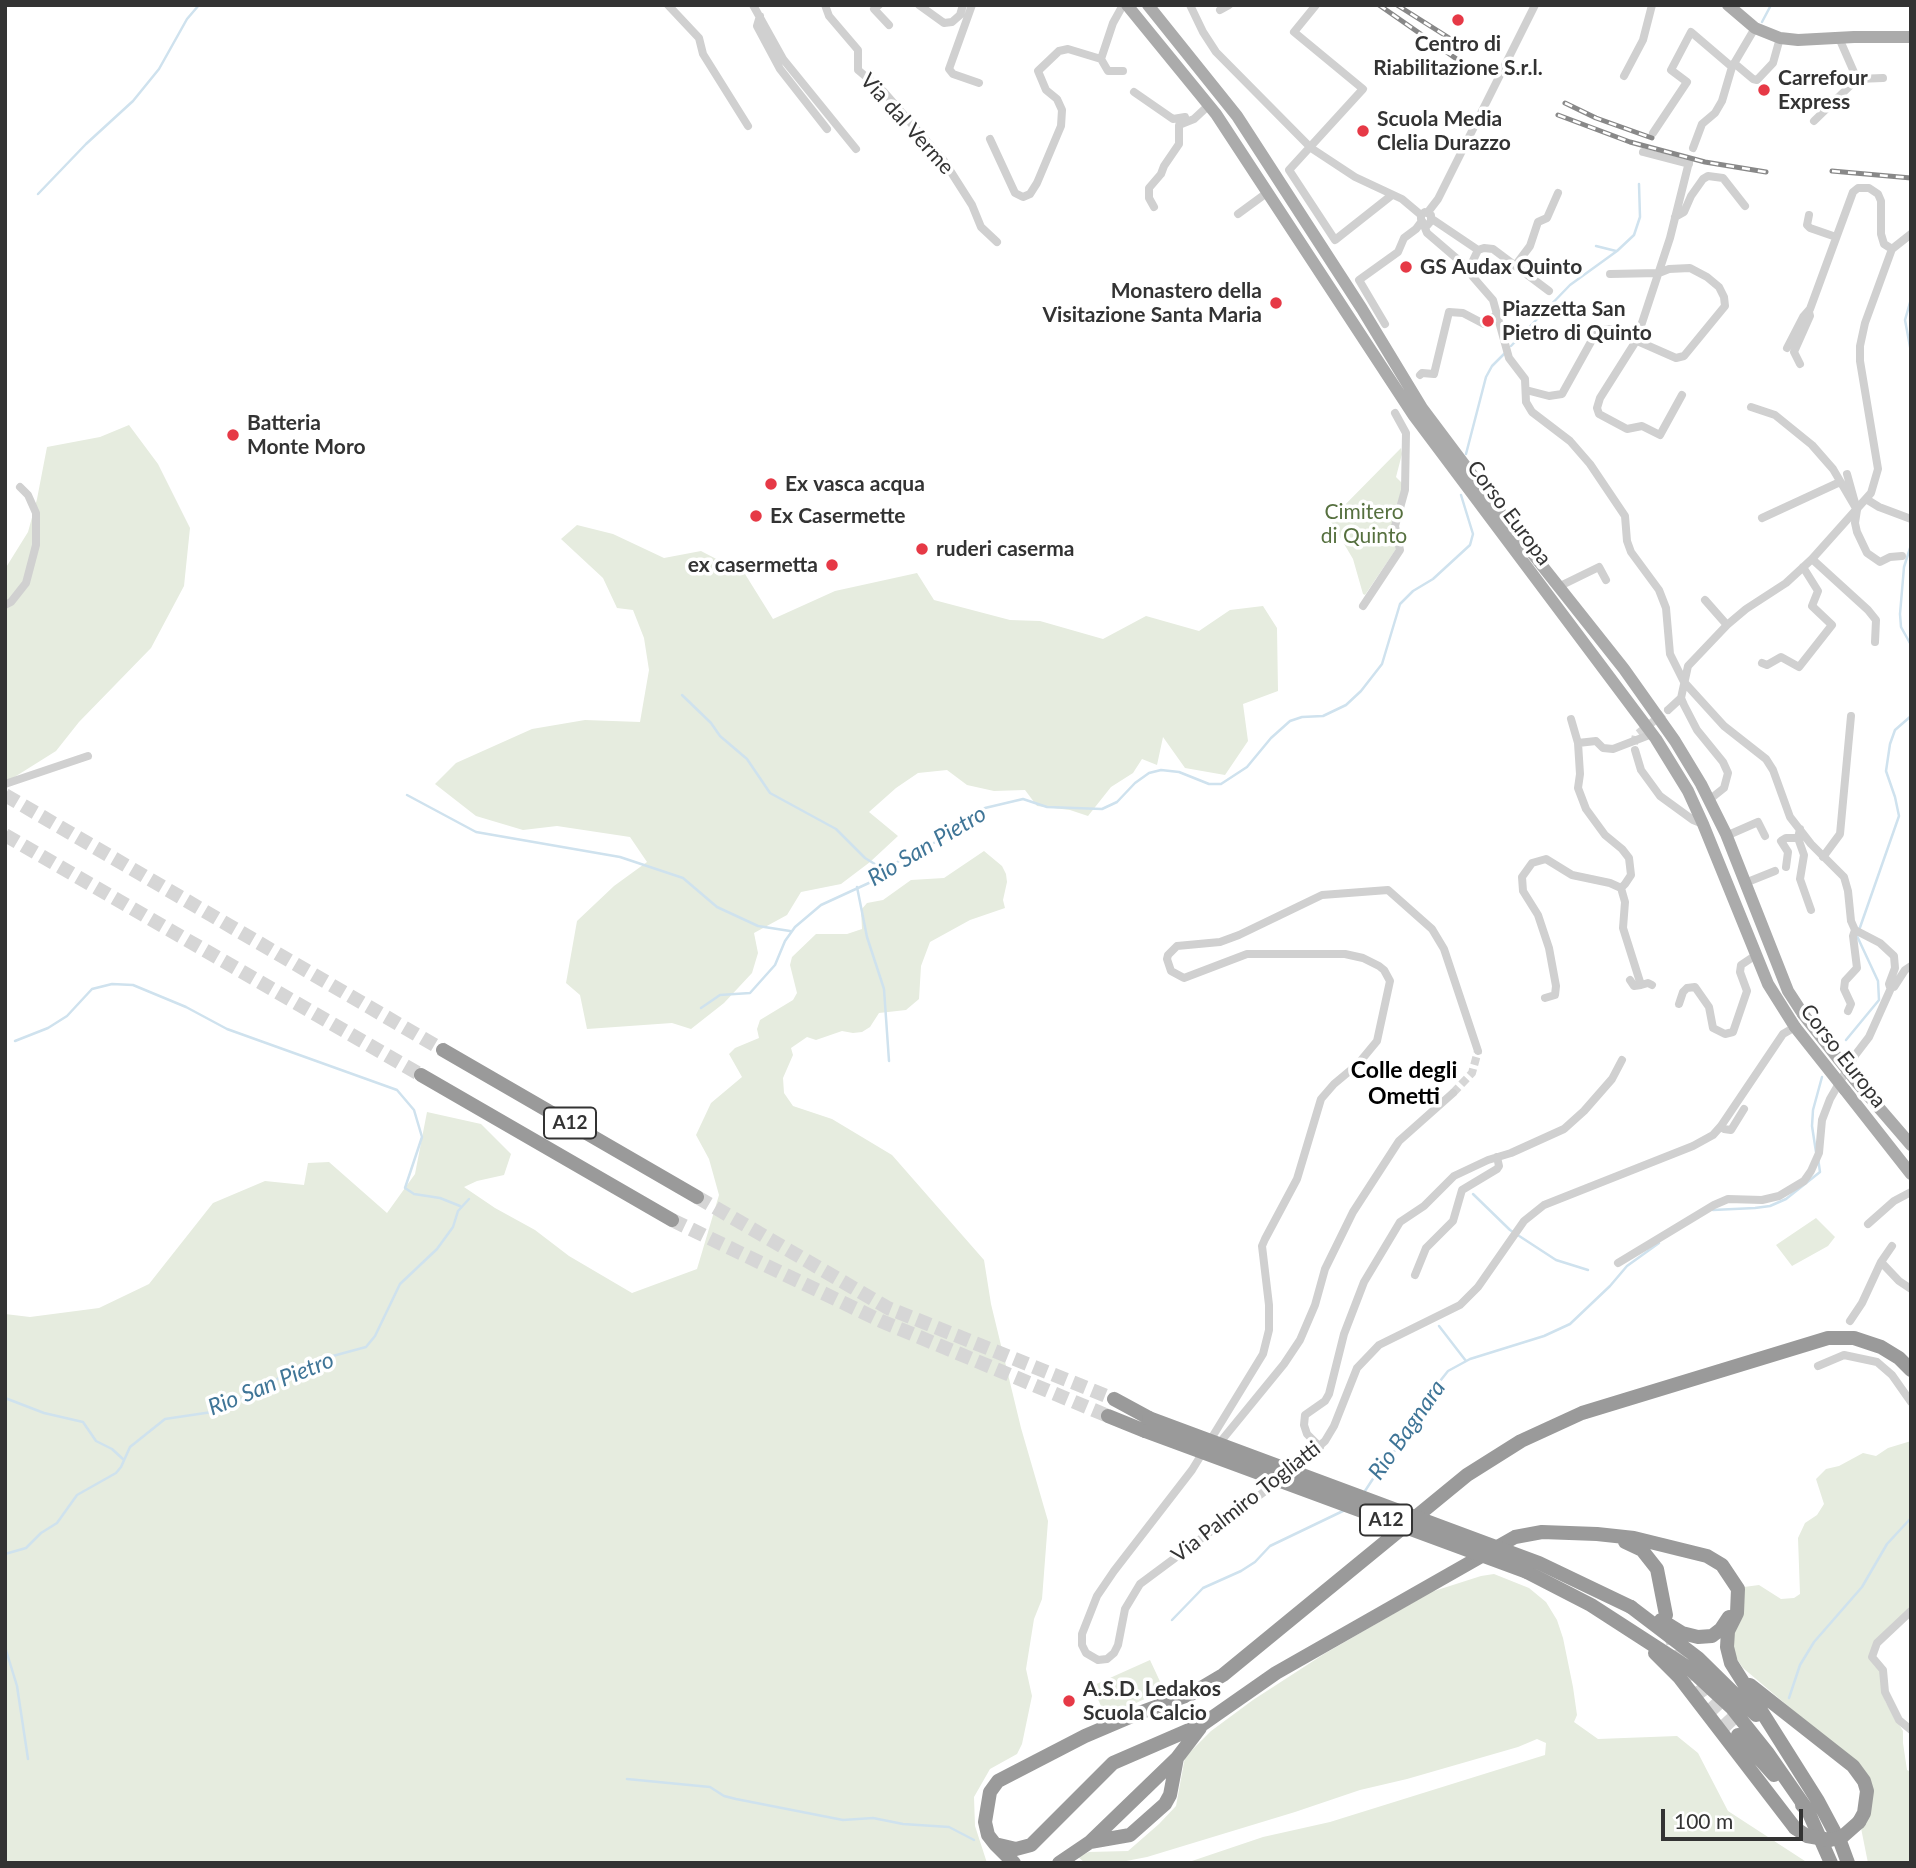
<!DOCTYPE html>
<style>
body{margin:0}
#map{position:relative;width:1916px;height:1868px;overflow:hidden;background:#fff;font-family:Lato,sans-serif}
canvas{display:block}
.frame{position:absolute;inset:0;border:7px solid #333;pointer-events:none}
.scale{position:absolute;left:1661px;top:1809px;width:142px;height:32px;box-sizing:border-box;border:4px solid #333;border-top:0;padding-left:9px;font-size:21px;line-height:24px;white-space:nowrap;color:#333;-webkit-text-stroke:5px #fff;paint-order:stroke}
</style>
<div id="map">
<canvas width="1916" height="1868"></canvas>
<div class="frame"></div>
<div class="scale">100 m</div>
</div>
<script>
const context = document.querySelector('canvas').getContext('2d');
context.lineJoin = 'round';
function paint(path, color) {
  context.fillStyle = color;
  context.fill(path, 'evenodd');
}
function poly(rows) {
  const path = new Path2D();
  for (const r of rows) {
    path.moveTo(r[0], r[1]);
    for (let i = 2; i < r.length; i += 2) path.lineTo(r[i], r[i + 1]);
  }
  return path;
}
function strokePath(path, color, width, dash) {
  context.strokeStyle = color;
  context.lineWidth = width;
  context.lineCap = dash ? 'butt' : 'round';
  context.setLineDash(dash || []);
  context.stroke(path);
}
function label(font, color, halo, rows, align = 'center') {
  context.font = font + ' Lato,sans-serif';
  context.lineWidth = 7;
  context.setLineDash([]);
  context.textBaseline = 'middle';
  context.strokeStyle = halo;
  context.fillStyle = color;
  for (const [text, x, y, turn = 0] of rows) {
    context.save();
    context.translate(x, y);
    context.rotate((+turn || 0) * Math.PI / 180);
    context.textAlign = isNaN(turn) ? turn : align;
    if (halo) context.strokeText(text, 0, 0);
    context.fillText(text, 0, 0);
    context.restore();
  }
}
paint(poly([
 [129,425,158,464,190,528,184,586,151,648,79,722,56,751,5,783,5,569,28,532,37,499,47,447,100,437],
 [1401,448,1402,454,1396,477,1403,484,1396,549,1365,595,1363,594,1353,559,1330,520],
 [577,525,613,534,664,558,701,551,745,574,773,619,835,591,917,573,934,600,1010,620,1040,621,1103,639,1146,616,1199,631,1230,610,1263,606,1277,628,1278,691,1243,704,1248,741,1225,775,1185,768,1163,737,1157,765,1142,759,1133,773,1111,787,1088,816,1070,810,1037,806,1025,790,994,791,967,785,947,770,918,773,896,788,869,812,898,836,870,862,841,884,801,892,787,915,754,933,758,953,752,973,724,1003,691,1029,672,1023,587,1029,580,995,566,983,577,921,614,886,647,862,630,837,557,826,523,830,476,816,435,784,456,763,532,729,585,720,640,722,649,670,644,638,633,610,617,608,603,578,561,539],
 [984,851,1002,866,1006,874,1007,882,1003,900,1005,908,970,920,930,942,921,966,919,999,906,1010,879,1013,870,1027,862,1032,853,1033,842,1031,816,1040,807,1037,791,1048,793,1055,783,1078,784,1093,793,1106,832,1119,892,1155,984,1260,991,1304,1021,1428,1048,1521,1042,1599,1034,1619,1026,1669,1032,1696,1022,1744,1017,1754,990,1769,974,1797,975,1826,987,1863,5,1863,5,1314,30,1317,99,1308,149,1284,213,1203,265,1181,304,1185,308,1163,329,1162,387,1213,415,1174,427,1112,481,1124,511,1154,504,1175,477,1181,464,1187,495,1208,535,1230,569,1256,632,1293,697,1269,719,1195,709,1159,696,1135,711,1103,742,1077,729,1054,735,1048,759,1038,757,1029,760,1020,793,1000,797,993,790,965,792,957,816,934,847,934,862,929,861,910,867,903,883,900,911,880,944,878],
 [1816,1218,1835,1237,1828,1246,1792,1266,1776,1245],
 [1911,1441,1911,1609,1872,1648,1882,1678,1885,1701,1903,1731,1903,1743,1907,1770,1911,1772,1911,1863,1868,1863,1861,1828,1871,1791,1814,1728,1743,1668,1735,1656,1732,1638,1744,1587,1759,1585,1781,1599,1794,1598,1800,1594,1798,1538,1805,1523,1817,1515,1824,1504,1816,1479,1826,1469,1839,1466,1863,1453,1876,1456,1888,1448],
 [1494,1574,1529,1588,1546,1602,1557,1620,1563,1638,1573,1687,1577,1715,1574,1722,1598,1739,1677,1736,1698,1753,1728,1811,1808,1863,1186,1863,1263,1837,1330,1822,1545,1755,1546,1743,1537,1739,1518,1747,1407,1779,1360,1790,1295,1812,1147,1857,1121,1862,1084,1862,1078,1857,1089,1852,1128,1851,1159,1824,1176,1806,1185,1757,1211,1731,1253,1700,1324,1654,1431,1592,1481,1576],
 [1150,1660,1164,1690,1106,1717,1092,1686]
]), '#e6ecdf');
strokePath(poly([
 [1762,22,1771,5],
 [38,194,86,144,133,101,159,69,187,19,199,5],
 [1596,246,1616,251],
 [1911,299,1905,320,1911,352],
 [1511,346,1570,285,1617,251,1634,235,1640,217,1639,184],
 [1466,454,1486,377,1492,366,1506,352],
 [1911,456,1911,471],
 [1911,545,1904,567,1900,614,1901,627,1911,645],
 [682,695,711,723,720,736,747,759,770,793,836,829,865,858,883,869],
 [407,795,476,832,620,857,683,878,717,907,758,926,790,931],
 [857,887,867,937,884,989,889,1061],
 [701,1008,720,995,750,993,775,965,785,941,795,927,821,905,871,882,884,869,947,836,967,818,985,808,1023,799,1047,807,1102,809,1117,802,1135,783,1149,773,1161,770,1179,772,1209,784,1221,784,1247,767,1271,738,1290,721,1302,717,1323,716,1346,705,1361,691,1382,664,1400,604,1413,591,1433,579,1470,545,1473,534,1461,495],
 [1846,1040,1879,1000,1878,981,1857,936,1899,816,1895,797,1886,771,1890,744,1895,730,1911,716],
 [15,1041,48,1028,67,1016,92,989,112,984,133,985,186,1007,227,1029,397,1090,414,1110,422,1137,405,1188,414,1194,440,1198,460,1206],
 [1816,1152,1812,1126,1813,1110,1822,1077],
 [1473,1194,1510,1230,1556,1260,1588,1270],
 [1713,1210,1755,1208,1770,1206,1786,1199,1820,1172,1818,1158],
 [1439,1326,1466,1361],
 [5,1398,44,1413,83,1422,96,1441,112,1449,124,1460],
 [1363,1494,1380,1468,1409,1434,1429,1395,1448,1371,1470,1359,1544,1336,1570,1324,1610,1286,1627,1266,1659,1243],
 [5,1554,26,1548,41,1533,57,1523,77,1495,116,1473,121,1467,130,1447,165,1419,212,1412,264,1389,284,1374,318,1360,366,1347,375,1336,400,1284,437,1249,453,1227,458,1211,469,1199],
 [1172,1620,1203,1588,1241,1571,1255,1562,1270,1546,1345,1510],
 [5,1647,17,1686,28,1759],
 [1789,1698,1800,1665,1814,1642,1862,1587,1887,1544,1911,1518],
 [627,1779,710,1787,724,1796,736,1799,843,1820,873,1818,903,1824,949,1827,974,1840]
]), '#cfe2ee', 2.5);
strokePath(poly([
 [1634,744,1636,735,1668,710],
 [1453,1093,1472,1073,1478,1051]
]), '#d6d6d6', 8, [8, 4]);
strokePath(poly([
 [5,795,443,1050],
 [5,835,421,1075],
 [697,1197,888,1308,1114,1399],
 [672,1220,881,1321,1108,1416],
 [1669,1630,1680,1664,1703,1698,1738,1735]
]), '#d6d6d6', 14, [14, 7]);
strokePath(poly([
 [668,5,699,38,703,54,748,126],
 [753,5,783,59,856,149],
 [825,5,829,16,858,50,858,70,883,91,944,161,972,205,981,227,997,242],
 [879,5,874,9,889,25],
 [919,5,944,23,952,22,960,15,963,5],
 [972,5,949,69,953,74,979,83],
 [1190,5,1203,32,1216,52,1311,148,1355,177,1402,199,1421,215,1421,219],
 [1316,5,1294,32,1363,89,1289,170,1335,240,1392,195],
 [1220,10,1229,5],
 [760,16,757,26,780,69,827,129],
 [1839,38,1857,79],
 [1101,59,1108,71,1123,71],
 [1734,63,1753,79,1757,80,1773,63,1780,38],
 [1624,76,1643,40,1652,5],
 [1134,92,1173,119,1185,117],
 [1814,121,1857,79,1883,78],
 [1653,133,1687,82,1671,70,1691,32,1732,67],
 [990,139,1015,193,1023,197,1030,194,1037,183,1061,126,1062,110,1057,99,1046,90,1038,71,1059,51,1068,49,1101,59,1113,23,1123,5],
 [1693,148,1702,124,1715,113,1722,101,1732,67,1755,28],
 [1643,152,1689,164],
 [1154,207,1149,198,1149,188,1161,174,1164,166,1179,144,1179,125,1194,119,1209,105],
 [1428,212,1438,199,1535,5],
 [1238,214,1268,192],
 [1421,215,1425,212,1431,215,1431,221,1425,228,1427,233,1469,269,1473,277,1493,300,1509,358,1525,379,1526,402,1532,412,1570,441,1590,464,1625,516,1627,541,1631,552,1659,590,1666,608,1670,654,1684,682,1724,726,1766,759,1773,770,1790,817,1811,844,1844,877,1848,891,1851,921,1855,930,1880,943,1894,956,1895,968,1889,984,1890,987,1894,987,1905,970,1911,966],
 [1809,215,1807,225,1810,228,1836,237],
 [1675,217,1684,212,1691,196,1703,179,1708,176,1723,178,1745,206],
 [1432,219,1478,250,1469,269],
 [1478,250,1484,248,1493,249,1549,291],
 [1515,266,1530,246,1538,222,1547,218,1558,193],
 [1385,324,1359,280,1398,252,1404,238,1416,229,1422,221],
 [1787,348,1803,317,1810,309,1853,192,1858,188,1869,188,1878,194,1881,201,1881,234,1884,244,1892,249],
 [1800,364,1794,352,1810,316,1809,312],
 [1420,375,1422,373,1434,374,1449,312,1463,313,1484,324,1496,315],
 [1526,390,1549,396,1562,394,1597,331,1610,329,1676,358,1684,356,1725,306,1724,297,1719,287,1707,277,1690,268,1669,269,1659,273,1610,274],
 [1682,395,1660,435,1642,426,1627,429,1599,414,1597,408,1600,398,1636,341,1670,238,1689,162],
 [1751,407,1775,415,1812,445,1833,469,1857,510],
 [1847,474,1857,510,1855,523,1857,532,1867,553,1880,562,1890,557,1902,556],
 [1866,499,1879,507,1911,519],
 [1762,518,1840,482],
 [1812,559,1868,610,1876,620,1875,642],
 [1558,587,1599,567,1606,580],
 [1705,600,1727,625],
 [5,605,11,602,26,583,36,545,36,513,28,495,20,487],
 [1363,606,1400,550,1395,526,1405,490,1406,433,1395,413],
 [1762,663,1767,665,1781,657,1799,667,1832,625,1812,606,1818,591,1803,567],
 [1668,710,1681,698],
 [1571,719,1578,743],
 [1635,750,1641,770,1660,796,1693,820,1703,824],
 [5,784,88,756],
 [1709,800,1724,788,1728,773,1723,762,1697,730,1684,705,1681,698,1688,666,1727,625,1746,609,1786,583,1812,559,1871,493,1878,469,1860,361,1860,346,1865,323,1892,249,1911,234],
 [1800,829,1798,838,1804,855,1800,879,1811,910],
 [1726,836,1758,822,1765,836],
 [1823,857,1840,834,1851,716],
 [1786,867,1788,852,1781,841,1786,838,1798,838],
 [1745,883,1775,871],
 [1621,888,1625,902,1623,928,1641,985,1634,986,1630,980],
 [1641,985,1648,983,1652,985],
 [1545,998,1555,995,1556,986,1549,948,1538,915,1523,891,1522,877,1532,863,1546,859,1572,875,1610,883,1621,888,1625,884,1631,875,1629,858,1622,849,1605,835,1586,809,1578,788,1580,774,1578,743,1596,741,1603,748,1613,749,1652,734],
 [1679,1004,1683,992,1687,988,1695,987,1709,1007,1713,1028,1725,1034,1733,1032,1747,991,1740,972,1741,965,1756,955],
 [1848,1011,1851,1004,1844,989,1845,981,1857,968,1853,936,1855,930],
 [1721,1126,1724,1129,1731,1130,1744,1109],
 [1868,1224,1894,1201,1911,1192],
 [1881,1262,1892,1246],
 [1618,1263,1714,1205,1728,1199,1762,1200,1779,1196,1804,1181,1811,1171,1819,1153,1822,1120,1830,1099,1856,1054,1869,1037,1891,988],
 [1415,1275,1426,1248,1453,1221,1462,1190,1497,1169,1499,1166,1497,1157],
 [1850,1321,1862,1303,1881,1262,1899,1281,1911,1289],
 [1818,1366,1844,1355,1877,1362,1892,1375,1911,1402],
 [1217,1446,1284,1364,1300,1340,1315,1305,1325,1269,1353,1212,1399,1141,1453,1093],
 [1320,1447,1307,1434,1304,1425,1305,1415,1325,1401,1329,1394,1344,1334,1364,1282,1400,1222,1424,1206,1454,1176,1488,1160,1511,1153,1564,1129,1584,1111,1612,1079,1622,1060],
 [1290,1472,1325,1441,1334,1426,1357,1368,1379,1345,1460,1305,1478,1287,1524,1221,1544,1205,1693,1146,1713,1135,1721,1126,1783,1034,1795,1027],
 [1280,1480,1140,1584,1125,1609,1118,1645,1114,1653,1107,1659,1098,1660,1086,1653,1082,1645,1082,1634,1097,1596,1114,1571,1192,1470,1263,1354,1269,1330,1269,1305,1262,1246,1265,1239,1297,1179,1321,1099,1334,1084,1358,1064,1377,1041,1390,981,1384,970,1379,966,1363,958,1345,954,1247,954,1184,978,1171,971,1167,959,1168,955,1177,946,1220,942,1239,935,1322,895,1388,890,1432,929,1444,949,1478,1051],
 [1911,1611,1877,1643,1872,1657,1883,1670,1885,1692,1899,1720,1911,1730]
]), '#d0d0d0', 8);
strokePath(poly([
 [1127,5,1216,114,1414,416,1656,739,1688,791,1703,824,1768,984,1795,1027],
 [1148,5,1237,116,1362,309,1422,408,1509,524,1624,669,1675,741,1701,784,1726,834,1788,991,1803,1014],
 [1728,5,1755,28,1780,38,1798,40,1854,37,1911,37],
 [1855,1080,1911,1145],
 [1845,1090,1911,1174]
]), '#ababab', 12);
strokePath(poly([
 [443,1050,697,1197],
 [421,1075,672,1220],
 [1114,1399,1149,1418],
 [1108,1416,1145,1431],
 [1625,1542,1642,1550,1657,1569,1666,1615],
 [1527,1572,1591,1605,1690,1669,1731,1707,1767,1752,1808,1811],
 [1631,1607,1698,1658,1756,1715],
 [1661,1620,1682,1633,1698,1637,1712,1636,1721,1629,1729,1617],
 [1655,1653,1679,1677,1795,1828],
 [1750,1685,1853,1766,1864,1781,1867,1791,1864,1813,1859,1822],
 [1738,1735,1774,1775],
 [1802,1805,1808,1811,1831,1863],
 [1090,1842,1130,1835,1165,1804,1170,1795,1177,1758],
 [995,1844,1016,1849,1031,1845,1113,1763,1203,1724,1276,1673,1515,1537,1542,1532,1597,1534,1634,1538,1707,1556,1722,1565,1738,1589,1737,1613,1728,1631,1727,1647,1731,1663,1818,1801,1841,1844,1848,1863],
 [1014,1863,995,1844,988,1835,985,1822,990,1792,998,1781,1085,1736,1139,1713,1191,1694,1223,1675,1467,1475,1521,1441,1582,1413,1828,1338,1854,1338,1881,1347,1899,1358,1911,1370],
 [1059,1863,1090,1842,1177,1758,1200,1728]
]), '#9a9a9a', 14);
const rail = poly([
 [1379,5,1458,60],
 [1397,5,1465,48],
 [1565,103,1596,118,1652,138],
 [1558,115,1630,142,1705,162,1766,172],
 [1832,171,1911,178]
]);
strokePath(rail, '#888', 5);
strokePath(rail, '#fff', 2.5, [8]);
strokePath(poly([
 [1803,1014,1855,1080],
 [1795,1027,1845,1090]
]), '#ababab', 12);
strokePath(poly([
 [1149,1418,1539,1563,1631,1607],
 [1145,1431,1527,1572],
 [1795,1828,1807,1836,1830,1840,1842,1837,1859,1822]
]), '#9a9a9a', 14);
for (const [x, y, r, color] of [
 [1458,20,7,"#e63946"],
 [1764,90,7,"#e63946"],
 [1363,131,7,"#e63946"],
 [1406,267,7,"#e63946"],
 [1276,303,7,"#e63946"],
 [1488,321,7,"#e63946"],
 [233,435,7,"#e63946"],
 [771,484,7,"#e63946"],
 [756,516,7,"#e63946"],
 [922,549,7,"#e63946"],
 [832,565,7,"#e63946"],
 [1069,1701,7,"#e63946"]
]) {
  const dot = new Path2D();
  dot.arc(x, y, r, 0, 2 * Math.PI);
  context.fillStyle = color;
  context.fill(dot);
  strokePath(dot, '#fff', 2.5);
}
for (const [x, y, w] of [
 [570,1123,52],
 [1386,1520,52]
]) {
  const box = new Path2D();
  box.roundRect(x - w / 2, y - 15.5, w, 31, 5);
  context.fillStyle = '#fff';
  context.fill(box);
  strokePath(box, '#333', 2);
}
label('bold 19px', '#333', null, [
 ["A12",570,1123],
 ["A12",1386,1520]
]);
label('bold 21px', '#333', '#fff', [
 ["Centro di",1458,44,"center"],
 ["Riabilitazione S.r.l.",1458,68,"center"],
 ["Carrefour",1778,78],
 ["Express",1778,102],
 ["Scuola Media",1377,119],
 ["Clelia Durazzo",1377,143],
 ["GS Audax Quinto",1420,267],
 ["Monastero della",1262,291,"right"],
 ["Visitazione Santa Maria",1262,315,"right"],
 ["Piazzetta San",1502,309],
 ["Pietro di Quinto",1502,333],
 ["Batteria",247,423],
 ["Monte Moro",247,447],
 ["Ex vasca acqua",785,484],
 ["Ex Casermette",770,516],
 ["ruderi caserma",936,549],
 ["ex casermetta",818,565,"right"],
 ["A.S.D. Ledakos",1083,1689],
 ["Scuola Calcio",1083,1713]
], 'left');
label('21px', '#333', '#fff', [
 ["Via dal Verme",907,124,48],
 ["Corso Europa",1509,513,53],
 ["Corso Europa",1843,1056,52],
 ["Via Palmiro Togliatti",1246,1502,-38]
]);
label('21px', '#56703f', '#fff', [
 ["Cimitero",1364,512],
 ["di Quinto",1364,536]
]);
label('italic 23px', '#3f7597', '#fff', [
 ["Rio San Pietro",927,846,-31],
 ["Rio San Pietro",271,1384,-22],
 ["Rio Bagnara",1407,1430,-55]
]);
label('bold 23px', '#000', '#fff', [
 ["Colle degli",1404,1071],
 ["Ometti",1404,1097]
]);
</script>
